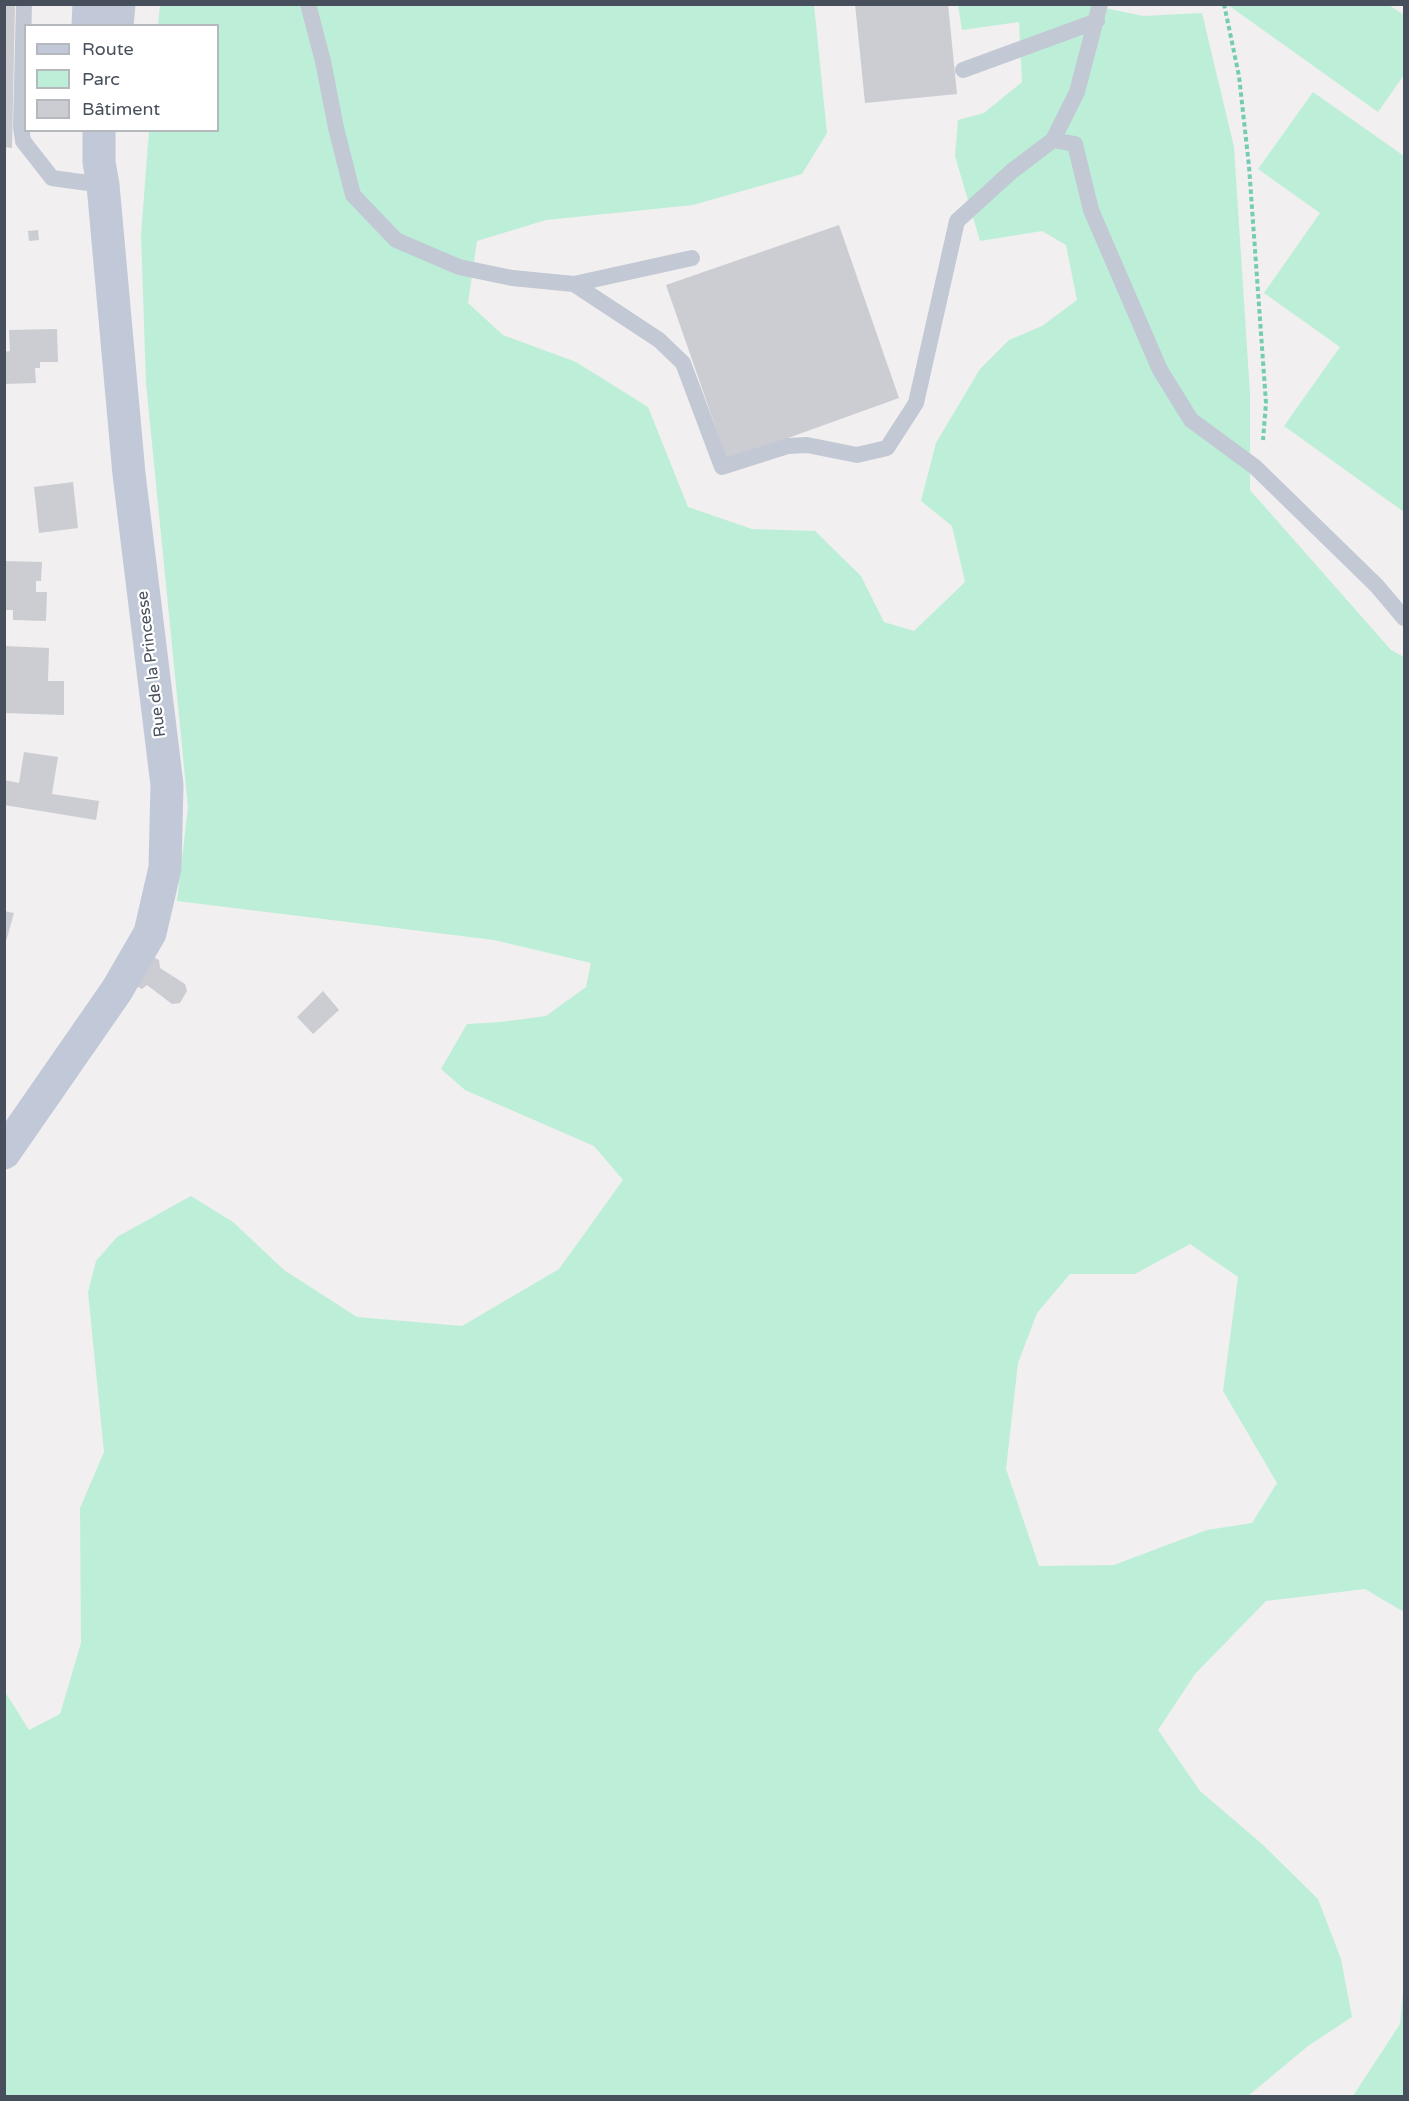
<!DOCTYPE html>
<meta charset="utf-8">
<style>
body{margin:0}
#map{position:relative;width:1409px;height:2101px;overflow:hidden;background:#f1efef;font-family:"Varela Round",sans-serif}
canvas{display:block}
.frame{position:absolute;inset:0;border:6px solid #474f5c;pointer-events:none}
.legend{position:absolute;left:24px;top:24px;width:195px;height:108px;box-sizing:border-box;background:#fff;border:2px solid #b5b9be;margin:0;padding:8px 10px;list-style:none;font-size:18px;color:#474f5c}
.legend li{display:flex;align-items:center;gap:12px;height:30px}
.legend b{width:30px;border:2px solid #b5b9be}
</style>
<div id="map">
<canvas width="1409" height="2101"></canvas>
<div class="frame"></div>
<ul class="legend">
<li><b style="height:8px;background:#c1c8d8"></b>Route</li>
<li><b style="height:16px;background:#bdefd8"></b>Parc</li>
<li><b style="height:16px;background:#cbcdd3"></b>Bâtiment</li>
</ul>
</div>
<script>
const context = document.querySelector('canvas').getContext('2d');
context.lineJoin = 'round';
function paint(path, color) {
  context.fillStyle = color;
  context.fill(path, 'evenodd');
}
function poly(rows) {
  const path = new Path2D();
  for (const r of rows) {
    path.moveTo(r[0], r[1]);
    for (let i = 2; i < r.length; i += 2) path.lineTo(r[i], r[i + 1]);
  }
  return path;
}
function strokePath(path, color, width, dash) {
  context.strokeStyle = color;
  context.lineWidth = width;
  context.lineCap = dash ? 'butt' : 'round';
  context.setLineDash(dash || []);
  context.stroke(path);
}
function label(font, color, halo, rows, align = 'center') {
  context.font = font + ' "Varela Round",sans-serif';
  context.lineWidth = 4.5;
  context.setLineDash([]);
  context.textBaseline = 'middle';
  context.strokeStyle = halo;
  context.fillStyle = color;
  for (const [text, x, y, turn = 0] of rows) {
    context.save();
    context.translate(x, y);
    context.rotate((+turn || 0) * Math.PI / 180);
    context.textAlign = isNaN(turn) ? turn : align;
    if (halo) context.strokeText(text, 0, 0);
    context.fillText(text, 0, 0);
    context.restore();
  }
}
paint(poly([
 [1086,4,1143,16,1202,13,1234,147,1250,394,1250,490,1391,650,1404,657,1404,1612,1365,1589,1266,1601,1195,1674,1158,1730,1200,1791,1262,1844,1318,1899,1341,1959,1352,2017,1308,2046,1248,2096,5,2096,4,1690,29,1730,60,1714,81,1643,80,1508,104,1452,88,1292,96,1261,117,1237,191,1196,233,1222,284,1270,357,1317,462,1326,559,1269,623,1180,594,1146,465,1090,441,1069,467,1024,501,1022,546,1016,586,987,591,963,494,940,177,901,188,807,146,383,141,235,149,131,218,130,218,26,158,25,160,5,814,5,827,133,802,174,693,205,546,220,477,241,468,303,503,335,576,362,648,407,688,507,752,529,815,531,861,576,884,622,914,631,965,582,952,526,921,501,936,443,980,369,1009,340,1042,326,1077,300,1066,245,1042,231,980,241,955,156,958,120,984,113,1022,82,1019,22,962,30,958,5],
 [1190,1244,1238,1277,1223,1391,1277,1483,1252,1523,1207,1530,1114,1565,1039,1566,1006,1469,1018,1363,1037,1313,1070,1274,1135,1274],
 [1228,5,1389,5,1404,15,1404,75,1378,112],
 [1313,92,1404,156,1404,512,1284,426,1340,347,1264,293,1320,213,1258,169],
 [1404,1980,1404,2096,1353,2096,1400,2024]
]), '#bdefd8');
paint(poly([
 [4,4,15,4,12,148,4,147],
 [855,4,948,4,957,94,865,103],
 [839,225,899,398,727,460,666,285],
 [38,230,39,240,29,241,28,231],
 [57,329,58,362,40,362,40,368,35,368,36,383,4,384,4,352,10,351,9,330],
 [73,482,78,528,39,533,34,487],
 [4,561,42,562,41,581,36,581,36,592,47,592,46,621,13,620,13,610,4,610],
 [4,646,49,648,48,681,64,681,64,715,4,713],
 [24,752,58,757,52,794,99,801,96,820,4,805,4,780,19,783],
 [4,911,14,913,5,945,4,945],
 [146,953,159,960,160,968,185,984,187,991,180,1003,172,1004,147,985,142,989,134,985],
 [323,991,339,1010,313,1034,297,1017]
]), '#cbcdd3');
strokePath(poly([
 [1224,4,1239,76,1249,166,1266,403,1263,440]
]), '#75cdaf', 4, [4.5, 3]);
strokePath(poly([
 [24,4,21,127,23,141,52,178,103,185],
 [308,4,323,61,336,128,353,195,396,240,459,267,512,278,574,284],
 [963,70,1097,21],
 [1053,140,1077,92,1100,4],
 [692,258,574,284,659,340,683,363,722,467,788,446,807,445,857,455,887,448,916,403,957,221,1012,171,1053,140,1075,144,1091,210,1160,370,1191,420,1255,467,1377,586,1404,618]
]), '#c2c8d4', 16);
strokePath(poly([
 [88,26,89,4],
 [117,26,119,4],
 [4,1153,117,990,150,933,165,868,167,785,129,474,103,185,99,162,99,130]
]), '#c1c8d8', 33);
label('16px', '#474f5c', '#fff', [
 ["Rue de la Princesse",152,664,-97]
]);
</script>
